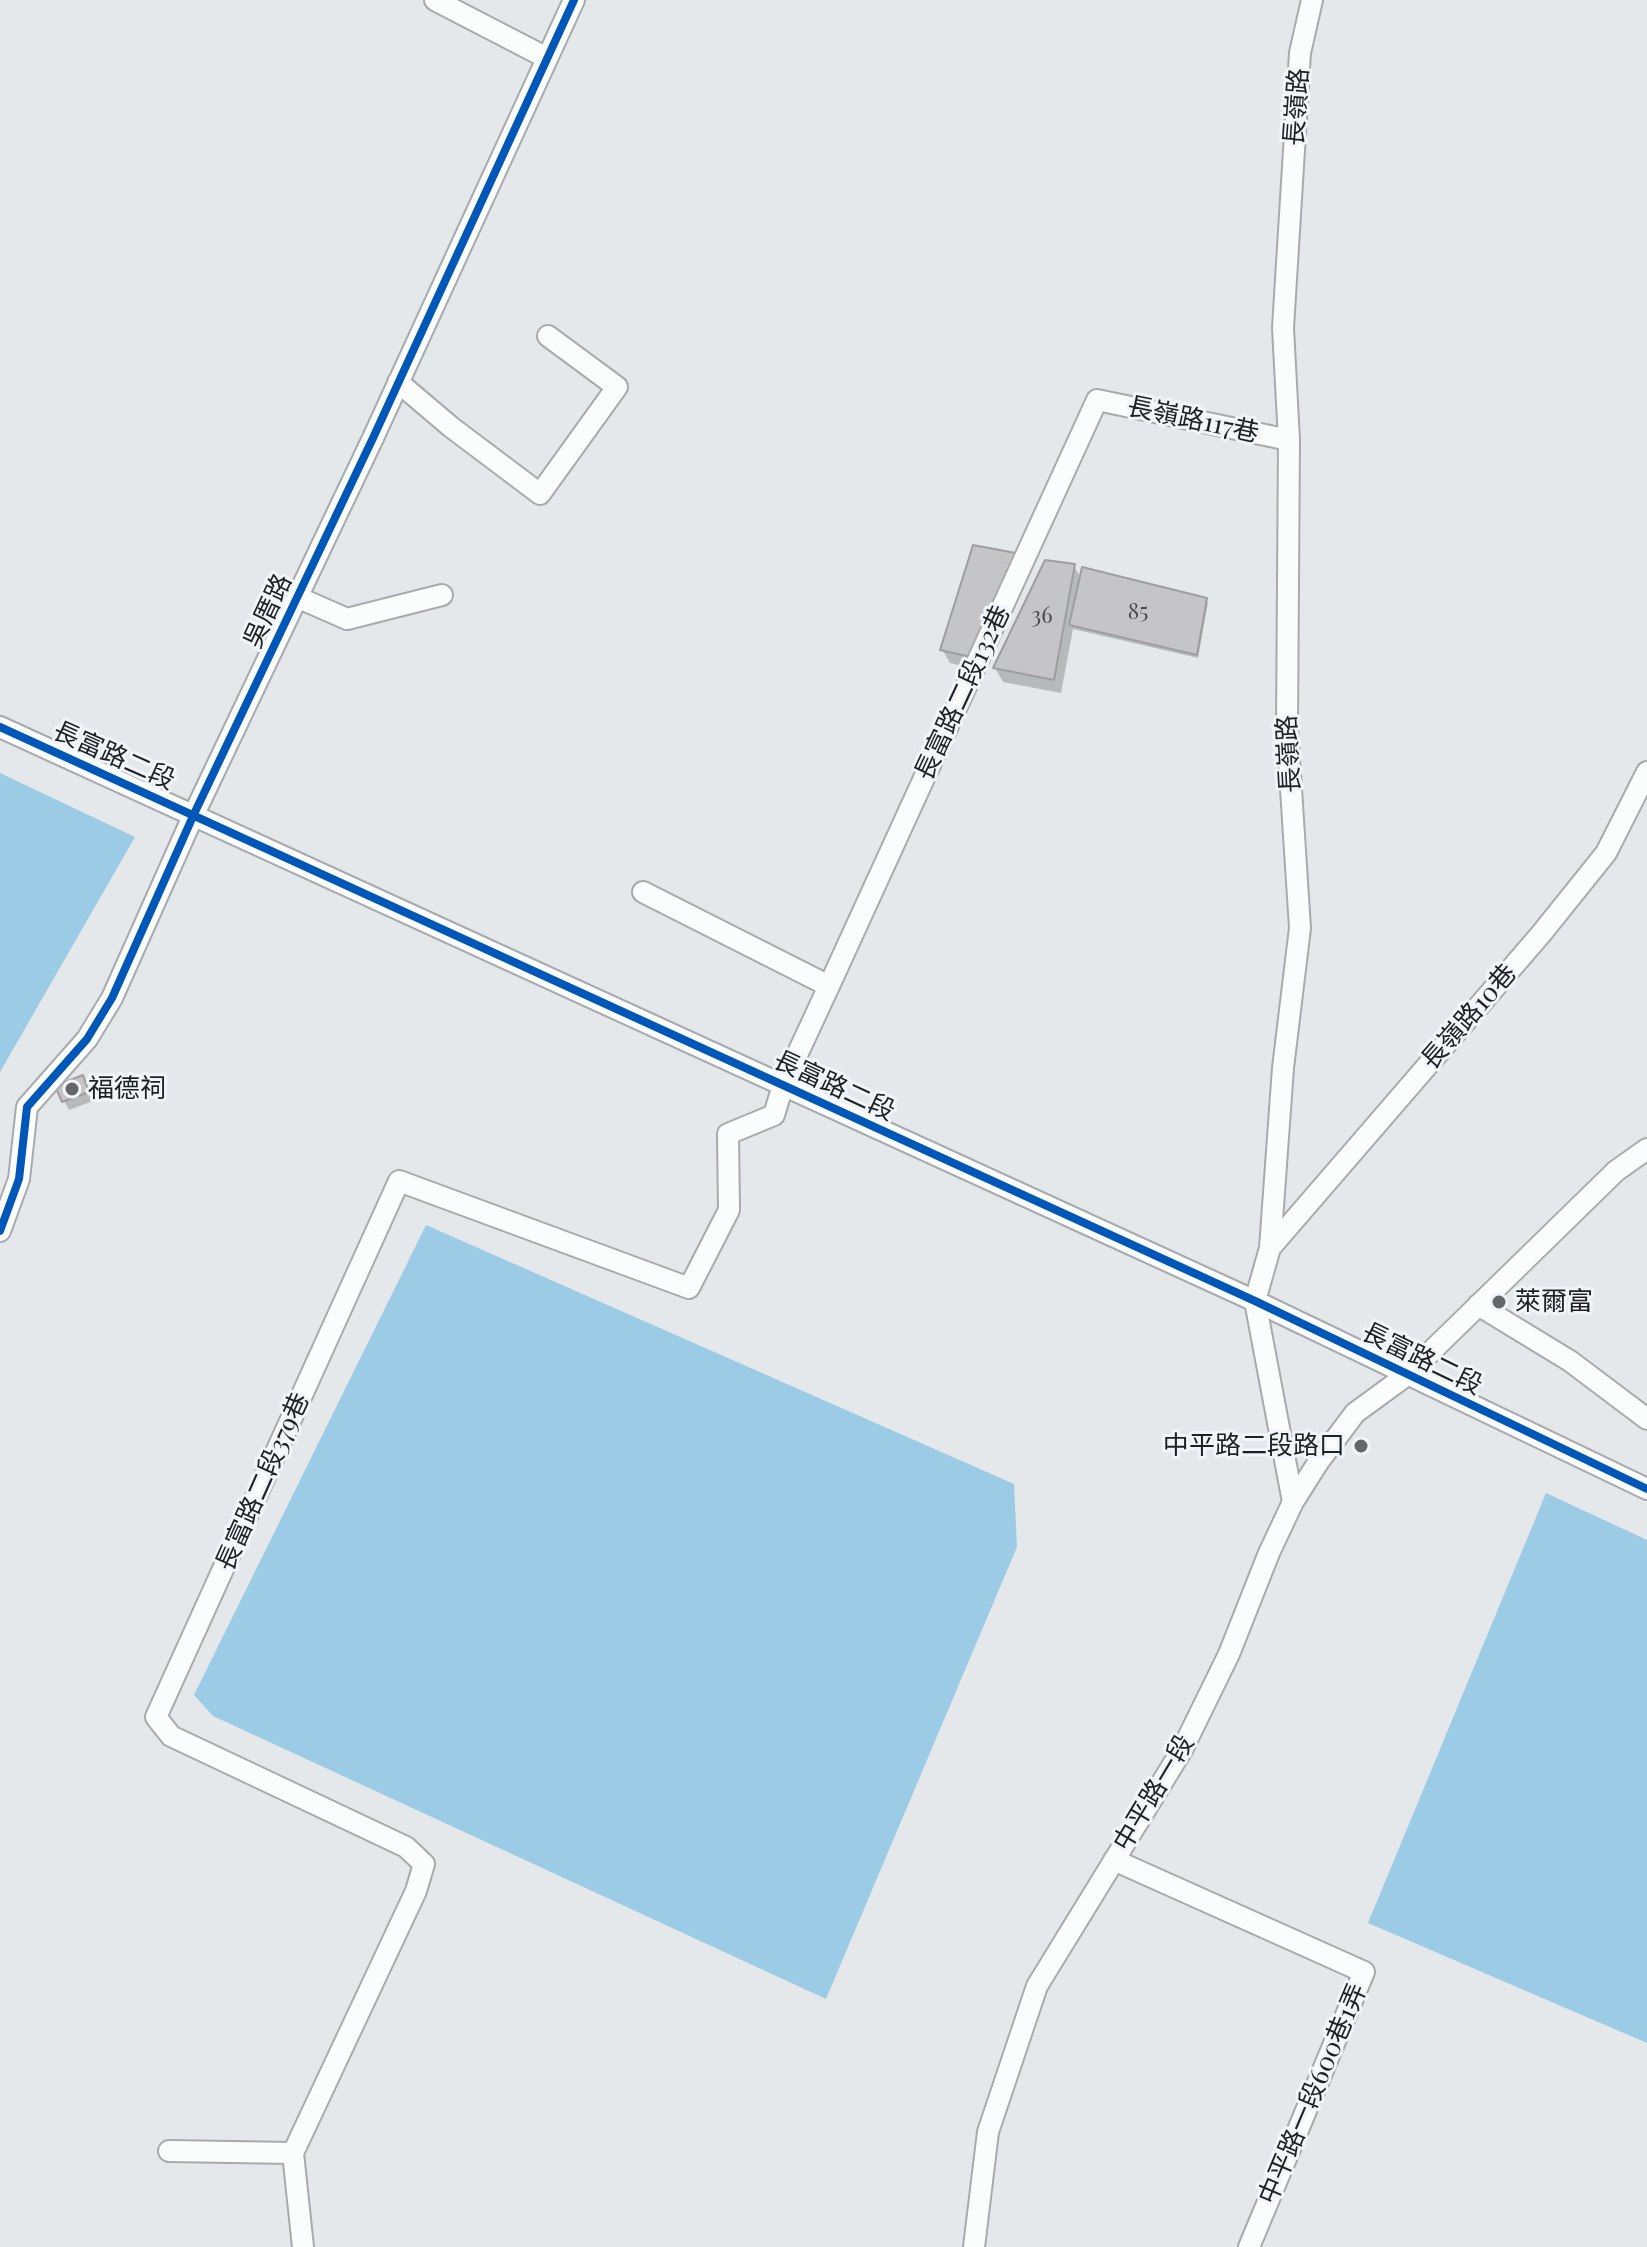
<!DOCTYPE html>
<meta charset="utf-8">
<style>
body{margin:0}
canvas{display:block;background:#e5e8eb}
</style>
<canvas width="1647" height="2247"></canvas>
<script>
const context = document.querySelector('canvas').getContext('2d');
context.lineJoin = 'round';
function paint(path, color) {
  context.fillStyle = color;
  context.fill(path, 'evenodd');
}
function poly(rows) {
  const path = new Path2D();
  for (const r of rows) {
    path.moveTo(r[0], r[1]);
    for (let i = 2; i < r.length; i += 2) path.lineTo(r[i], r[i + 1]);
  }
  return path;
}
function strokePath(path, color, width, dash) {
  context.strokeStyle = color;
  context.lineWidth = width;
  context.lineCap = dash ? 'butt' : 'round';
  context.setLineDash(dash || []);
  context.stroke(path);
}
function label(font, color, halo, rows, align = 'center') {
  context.font = font + ' "Playfair Display","Noto Sans TC",serif';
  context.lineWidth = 6;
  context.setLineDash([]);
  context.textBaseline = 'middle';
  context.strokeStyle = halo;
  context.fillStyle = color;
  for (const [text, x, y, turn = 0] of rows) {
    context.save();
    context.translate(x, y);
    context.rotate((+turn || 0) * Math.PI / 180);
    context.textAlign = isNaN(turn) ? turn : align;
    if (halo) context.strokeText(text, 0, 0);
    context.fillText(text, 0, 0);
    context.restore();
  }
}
paint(poly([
 [0,773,135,837,0,1072],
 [426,1225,1014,1484,1017,1547,826,1999,213,1716,194,1695],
 [1546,1493,1647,1540,1647,2043,1368,1923]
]), '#9ccbe5');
paint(poly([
 [974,547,979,670,950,663,942,649],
 [1074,566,1081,578,1206,599,1208,603,1198,658,1073,629,1061,693,1003,682,995,668],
 [82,1078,93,1101,69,1110,64,1101]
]), '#0003');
const building = poly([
 [973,545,1021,554,971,657,940,650,973,545],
 [1045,560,1075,564,1054,680,993,668,1045,560],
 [1082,567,1207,598,1197,655,1069,625,1082,567],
 [83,1075,89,1092,62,1102,55,1086,83,1075]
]);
paint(building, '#c5c5c7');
strokePath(building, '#9e9e9f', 2);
const minor = poly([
 [435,0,547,58],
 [398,382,451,427,540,494,617,387,548,336],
 [297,597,347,619,442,595],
 [0,727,1255,1301,1647,1489],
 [829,986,1097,400,1289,440],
 [0,1231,19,1179,27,1107,87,1039,112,998,194,814,373,438,574,0],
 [1270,1248,1541,934,1606,853,1647,772],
 [1478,1305,1570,1361,1647,1419],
 [1293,1502,1255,1301,1270,1248,1283,1068,1300,928,1287,727,1289,440,1283,328,1300,53,1312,0],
 [1114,1860,1364,1972,1249,2247],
 [169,2151,293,2153,303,2247],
 [293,2153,416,1891,424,1864,406,1847,171,1736,156,1717,399,1181,689,1288,729,1210,728,1134,774,1115,783,1085,829,986,643,892],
 [974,2247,988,2132,1037,1986,1182,1750,1229,1654,1269,1553,1293,1502,1319,1461,1355,1413,1407,1375,1616,1171,1647,1149]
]);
strokePath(minor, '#a8aaac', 24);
strokePath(minor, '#fbfcfc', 20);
strokePath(poly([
 [0,727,1255,1301,1647,1489],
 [0,1231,19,1179,27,1107,87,1039,112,998,194,814,373,438,574,0]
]), '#0057b8', 8);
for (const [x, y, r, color] of [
 [72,1089,8,"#646668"],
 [1499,1302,8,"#646668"],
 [1361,1446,8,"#646668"]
]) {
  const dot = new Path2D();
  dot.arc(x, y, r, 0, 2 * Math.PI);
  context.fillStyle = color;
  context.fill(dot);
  strokePath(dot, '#f0f5fa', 3);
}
label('22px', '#48494b', null, [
 ["85",1138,612],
 ["36",1042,616]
]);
label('26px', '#1f2022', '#f0f5fa', [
 ["長嶺路",1297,107,-86],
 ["長嶺路117巷",1193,420,12],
 ["吳厝路",268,611,-65],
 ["長富路二段132巷",963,693,-65],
 ["長嶺路",1289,754,-93],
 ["長富路二段",114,756,24],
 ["長嶺路10巷",1469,1017,-49],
 ["長富路二段",834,1086,25],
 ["長富路二段",1422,1359,26],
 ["長富路二段379巷",263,1482,-66],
 ["中平路一段",1154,1793,-59],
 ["中平路一段600巷1弄",1313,2094,-67]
]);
label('26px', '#1f2022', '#f0f5fa', [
 ["福德祠",88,1089],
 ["萊爾富",1515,1302],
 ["中平路二段路口",1345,1446,"right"]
], 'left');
</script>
